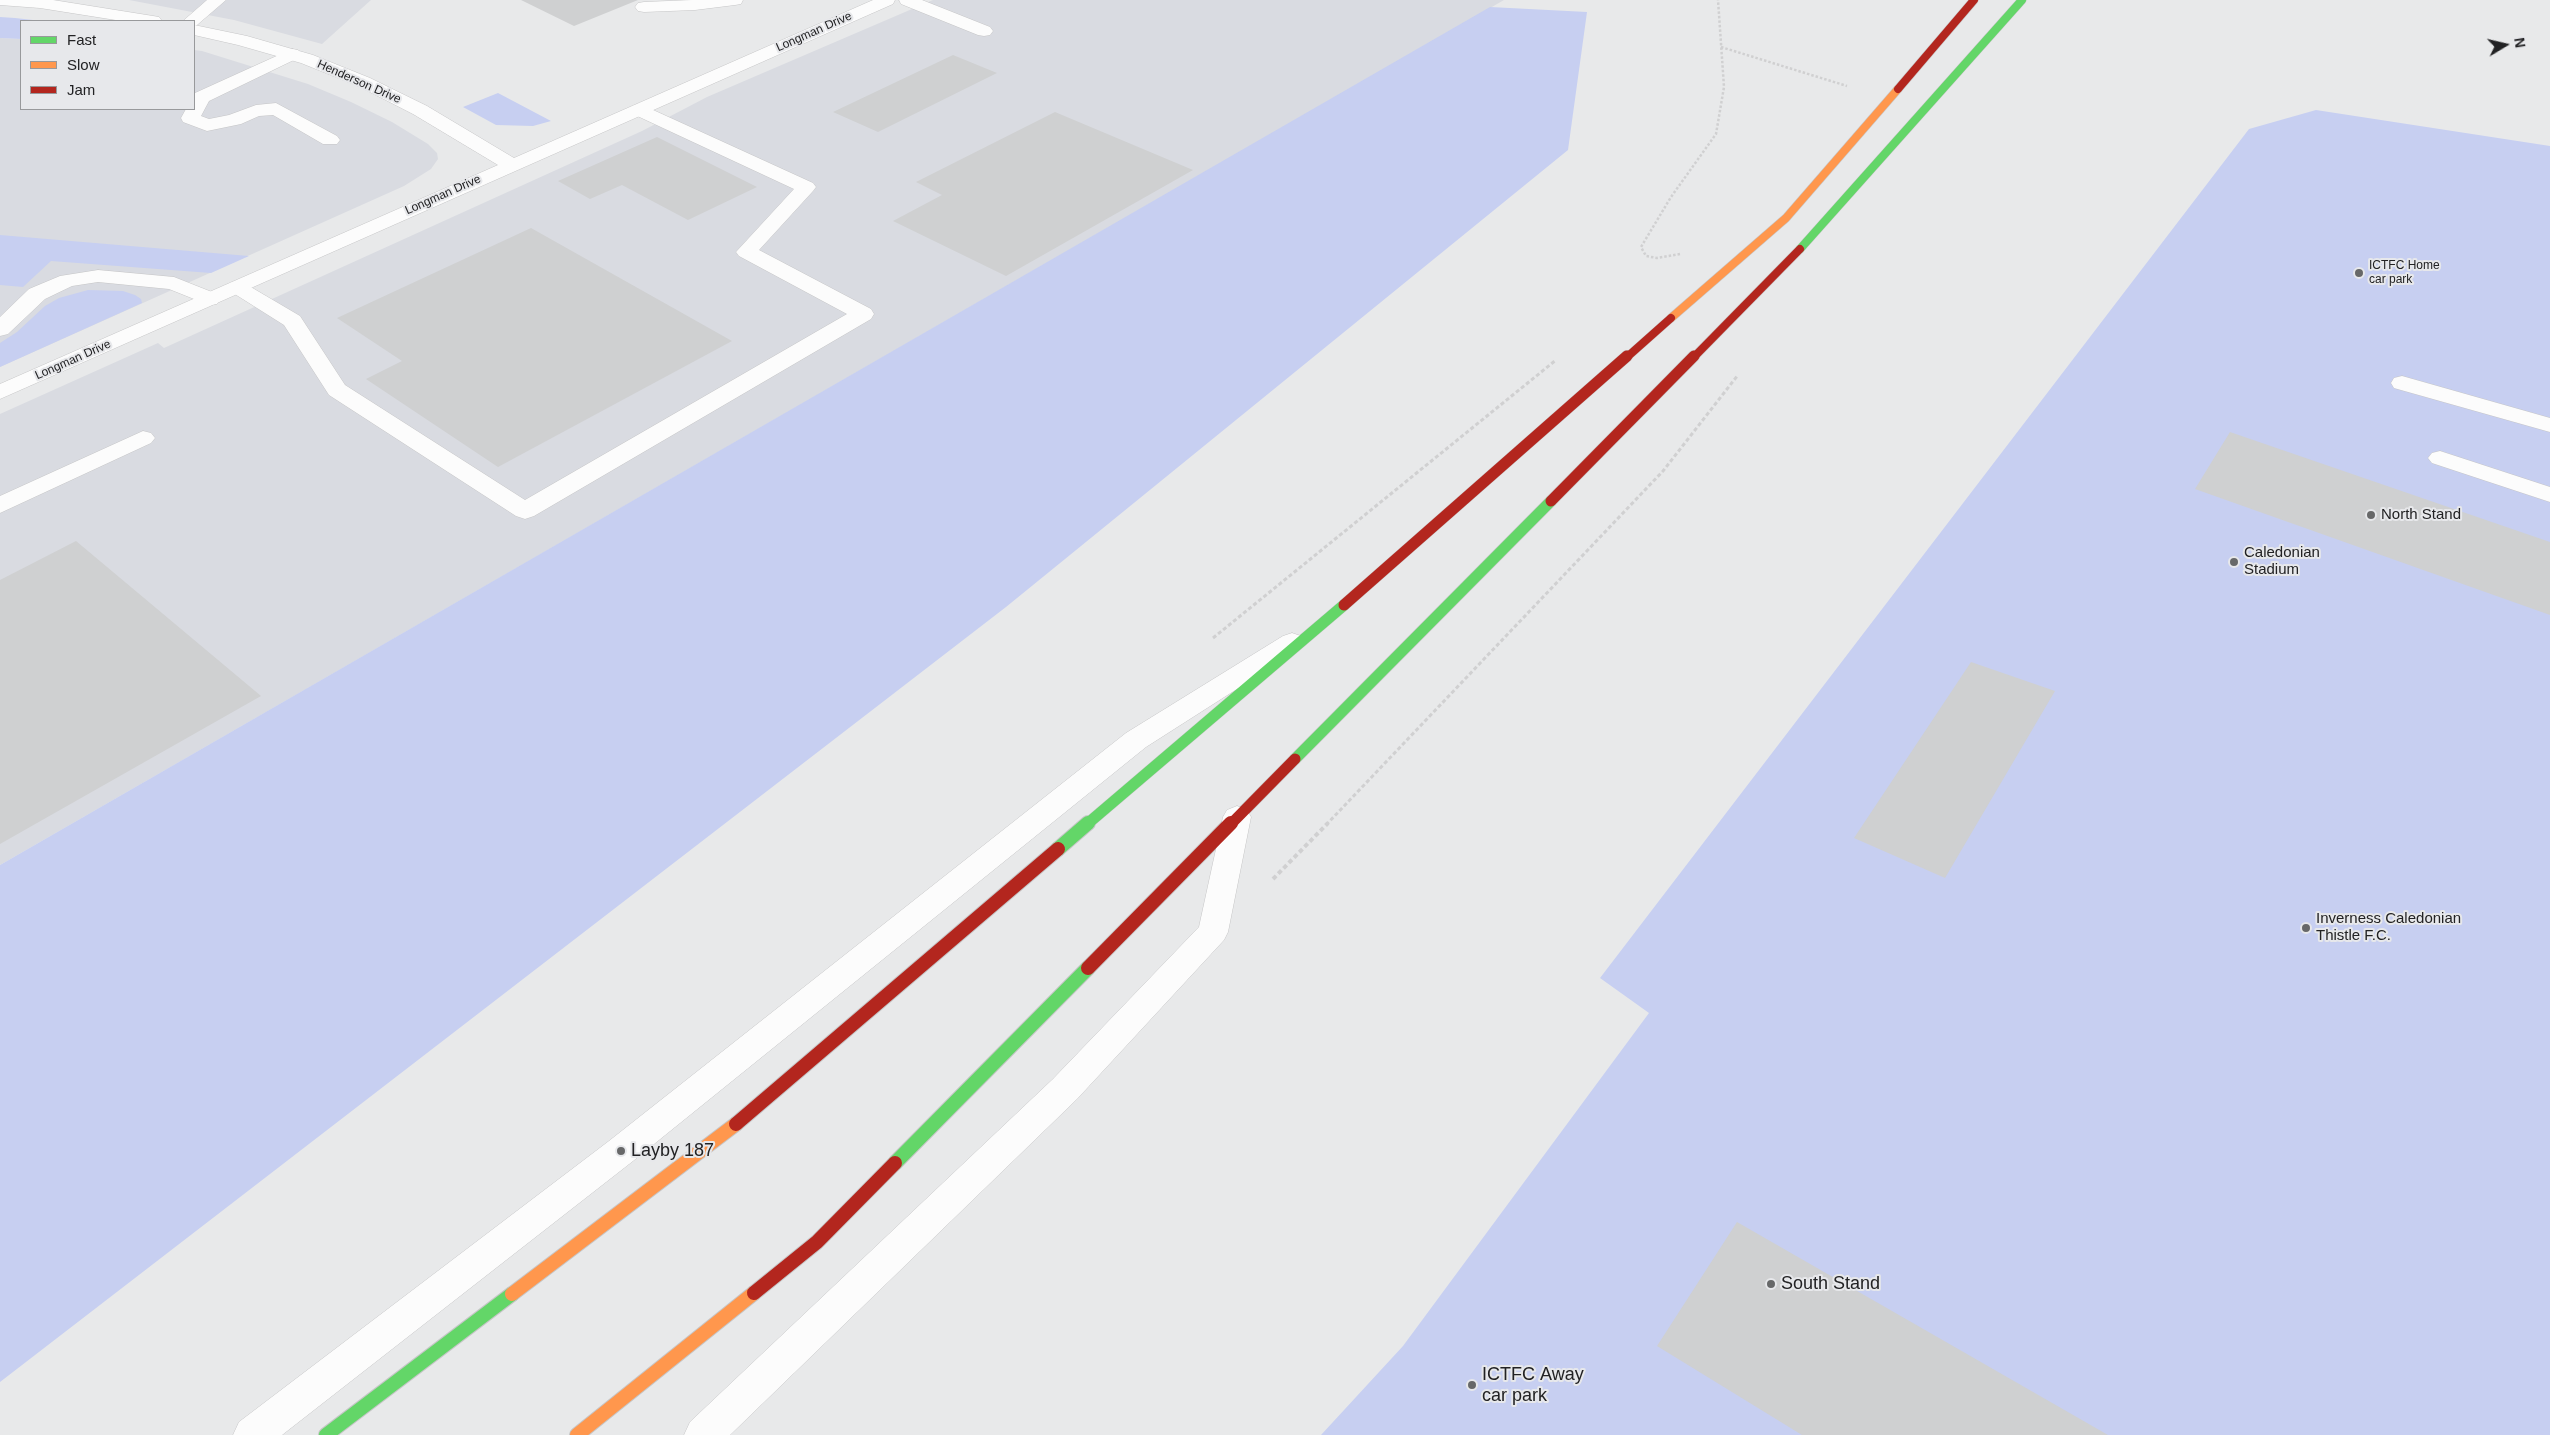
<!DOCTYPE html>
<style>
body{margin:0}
#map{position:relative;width:2550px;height:1435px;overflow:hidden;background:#e8e9ea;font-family:Helvetica,sans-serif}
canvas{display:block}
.legend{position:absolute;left:20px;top:20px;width:175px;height:90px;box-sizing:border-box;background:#e7e8eb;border:1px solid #98999b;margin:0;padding:6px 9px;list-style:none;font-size:15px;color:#222224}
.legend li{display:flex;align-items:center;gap:10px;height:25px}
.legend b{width:25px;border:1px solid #98999b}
.north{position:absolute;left:2480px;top:20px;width:50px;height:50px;-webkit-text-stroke:4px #e7e8eb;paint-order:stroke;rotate:81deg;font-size:14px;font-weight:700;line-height:20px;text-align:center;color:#222224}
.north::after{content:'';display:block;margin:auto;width:18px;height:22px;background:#222224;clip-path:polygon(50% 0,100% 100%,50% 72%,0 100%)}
</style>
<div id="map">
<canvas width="2550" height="1435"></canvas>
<ul class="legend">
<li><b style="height:6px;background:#63d668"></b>Fast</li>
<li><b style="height:6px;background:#ff974d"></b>Slow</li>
<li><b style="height:6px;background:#b3261e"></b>Jam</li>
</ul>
<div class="north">N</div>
</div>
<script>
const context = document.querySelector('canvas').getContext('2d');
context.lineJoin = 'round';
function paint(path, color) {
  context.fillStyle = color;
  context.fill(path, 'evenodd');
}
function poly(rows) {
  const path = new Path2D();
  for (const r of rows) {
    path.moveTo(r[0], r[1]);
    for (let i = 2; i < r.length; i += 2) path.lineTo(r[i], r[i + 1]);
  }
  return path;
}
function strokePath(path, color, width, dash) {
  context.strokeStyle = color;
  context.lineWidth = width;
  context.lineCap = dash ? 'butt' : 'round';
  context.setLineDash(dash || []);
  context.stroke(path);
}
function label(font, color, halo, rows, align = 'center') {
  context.font = font + ' Helvetica,sans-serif';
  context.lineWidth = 4;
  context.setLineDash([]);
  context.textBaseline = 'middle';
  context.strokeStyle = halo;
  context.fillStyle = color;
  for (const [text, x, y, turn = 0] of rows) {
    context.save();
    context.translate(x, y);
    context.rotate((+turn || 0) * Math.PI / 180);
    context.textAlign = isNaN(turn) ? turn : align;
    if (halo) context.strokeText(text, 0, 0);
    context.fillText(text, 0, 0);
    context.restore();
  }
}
paint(poly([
 [129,0,371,0,322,44,234,20],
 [933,0,1504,0,0,865,0,414,158,343,164,348,642,131,707,97],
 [0,38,21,39,21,109,194,109,194,50,202,51,308,84,351,102,392,122,428,144,437,153,438,159,431,169,404,186,0,367]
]), '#d9dbe1');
paint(poly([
 [1490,7,1587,12,1568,150,1006,607,0,1382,0,865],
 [0,17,15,18,42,21,21,21,21,39,0,38],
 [498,93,551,121,533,126,496,125,463,107],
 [2316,110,2550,146,2550,1435,1321,1435,1403,1346,1649,1013,1600,978,2249,129],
 [0,235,249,256,211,273,51,261,23,287,0,285],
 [88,290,123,291,135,295,141,299,142,303,0,367,0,343,17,332,45,306,59,298]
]), '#c7cff1');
paint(poly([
 [521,0,638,0,574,26],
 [953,55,997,73,878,132,833,112],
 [1055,112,1193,170,1006,276,893,221,942,195,916,182],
 [657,137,757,187,688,220,622,185,590,199,558,181],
 [531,228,732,341,498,467,366,379,402,361,337,318],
 [2230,432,2550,542,2550,615,2195,489],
 [76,541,261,696,0,844,0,580],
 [1971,662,2055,691,1945,878,1854,838],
 [1737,1222,2108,1435,1802,1435,1657,1346]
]), '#cfd0d1');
const lane = poly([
 [207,0,226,0,197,25,194,26,194,21,183,21,207,0],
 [692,0,743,0,741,4,735,5,695,10,644,12,638,11,635,7,638,3,644,2,692,0],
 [899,0,922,0,990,27,993,31,990,35,984,36,978,35,901,4,899,0],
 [292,49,298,50,301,54,298,58,209,101,201,116,209,119,229,115,256,105,276,103,337,136,340,140,337,144,323,144,273,115,259,116,241,124,207,131,183,122,181,118,186,109,194,109,195,93,292,49],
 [640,104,813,183,816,187,813,191,759,250,871,309,874,314,871,319,534,516,525,519,516,516,329,395,284,325,230,291,226,287,230,283,237,281,244,283,300,316,345,385,525,500,847,314,739,256,736,252,794,189,633,114,631,110,633,106,640,104],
 [98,270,174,277,217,294,220,299,217,304,209,305,169,289,98,282,72,286,45,299,8,334,0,336,0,317,29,289,60,276,98,270],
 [2402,376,2550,418,2550,432,2394,388,2391,383,2394,378,2402,376],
 [143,431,151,433,155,438,151,443,0,513,0,496,143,431],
 [2440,451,2550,487,2550,502,2432,463,2428,458,2432,453,2440,451],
 [1292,633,1301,636,1305,642,1301,648,1146,747,633,1161,282,1435,233,1435,239,1422,609,1141,1126,733,1283,636,1292,633],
 [1237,806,1247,810,1251,817,1228,932,1224,940,1077,1099,730,1435,684,1435,690,1422,1053,1079,1199,927,1223,817,1227,810,1237,806]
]);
const street = poly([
 [0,0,53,0,153,16,159,17,162,21,122,21,40,8,0,5,0,0],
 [873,0,895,0,893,4,0,399,0,384,498,165,413,114,358,86,301,63,238,45,194,35,194,25,247,36,313,55,370,78,427,106,514,158,873,0]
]);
const fastFar2 = poly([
 [1800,249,2022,0]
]);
const fastFar1 = poly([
 [1295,759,1551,501],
 [1086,825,1344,605]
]);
const fast = poly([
 [1058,849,1088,823],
 [895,1163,1088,968],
 [326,1435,512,1294]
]);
const slowFar1 = poly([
 [1671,318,1786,218,1898,89]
]);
const slow = poly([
 [512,1294,736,1124],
 [577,1435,754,1293]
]);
const jamFar2 = poly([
 [1898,89,1974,0],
 [1626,358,1671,318],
 [1693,358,1800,249]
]);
const jamFar1 = poly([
 [1551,501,1694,356],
 [1344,605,1627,356],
 [1230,825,1295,759]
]);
const jam = poly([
 [1088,968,1231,823],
 [736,1124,1058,849],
 [754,1293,817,1242,895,1163]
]);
strokePath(lane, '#c6c6c7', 1);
strokePath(street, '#c6c6c7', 1);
strokePath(fastFar2, '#c6c6c7', 9);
strokePath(fastFar1, '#c6c6c7', 12);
strokePath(fast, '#c6c6c7', 16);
strokePath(slowFar1, '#c6c6c7', 9);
strokePath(slow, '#c6c6c7', 16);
strokePath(jamFar2, '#c6c6c7', 9);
strokePath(jamFar1, '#c6c6c7', 12);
strokePath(jam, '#c6c6c7', 16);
strokePath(poly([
 [1721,47,1847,86],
 [1680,254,1657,258,1646,256,1641,247,1671,197,1716,134,1724,87,1718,0]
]), '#d0d0d1', 2.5, [2.5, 2]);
strokePath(poly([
 [1213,638,1556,360],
 [1326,825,1663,471,1738,375]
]), '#d0d0d1', 3, [4, 2.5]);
strokePath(poly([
 [1273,879,1328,823]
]), '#d0d0d1', 4, [4.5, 3]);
paint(lane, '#fcfcfc');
paint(street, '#fcfcfc');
strokePath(fastFar2, '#63d668', 8);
strokePath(fastFar1, '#63d668', 11);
strokePath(fast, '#63d668', 14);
strokePath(slowFar1, '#ff974d', 8);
strokePath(slow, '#ff974d', 14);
strokePath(jamFar2, '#b3261e', 8);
strokePath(jamFar1, '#b3261e', 11);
strokePath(jam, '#b3261e', 14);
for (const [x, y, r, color] of [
 [2359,273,5,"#676869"],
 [2371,515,5,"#676869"],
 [2234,562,5,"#676869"],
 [2306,928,5,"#676869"],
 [621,1151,5,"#676869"],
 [1771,1284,5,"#676869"],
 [1472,1385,5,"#676869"]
]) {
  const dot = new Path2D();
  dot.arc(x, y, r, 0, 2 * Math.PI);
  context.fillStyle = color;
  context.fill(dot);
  strokePath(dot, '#e7e8eb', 2);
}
label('12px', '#222224', '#e7e8eb', [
 ["Longman Drive",814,32,-24],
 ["Henderson Drive",359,82,24],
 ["Longman Drive",443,195,-24],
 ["Longman Drive",73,360,-24]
]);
label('12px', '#222224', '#e7e8eb', [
 ["ICTFC Home",2369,266],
 ["car park",2369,280]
], 'left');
label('15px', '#222224', '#e7e8eb', [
 ["North Stand",2381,515],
 ["Caledonian",2244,553],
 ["Stadium",2244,570],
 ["Inverness Caledonian",2316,919],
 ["Thistle F.C.",2316,936]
], 'left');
label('18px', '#222224', '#e7e8eb', [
 ["Layby 187",631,1151],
 ["South Stand",1781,1284],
 ["ICTFC Away",1482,1375],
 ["car park",1482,1396]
], 'left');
</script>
